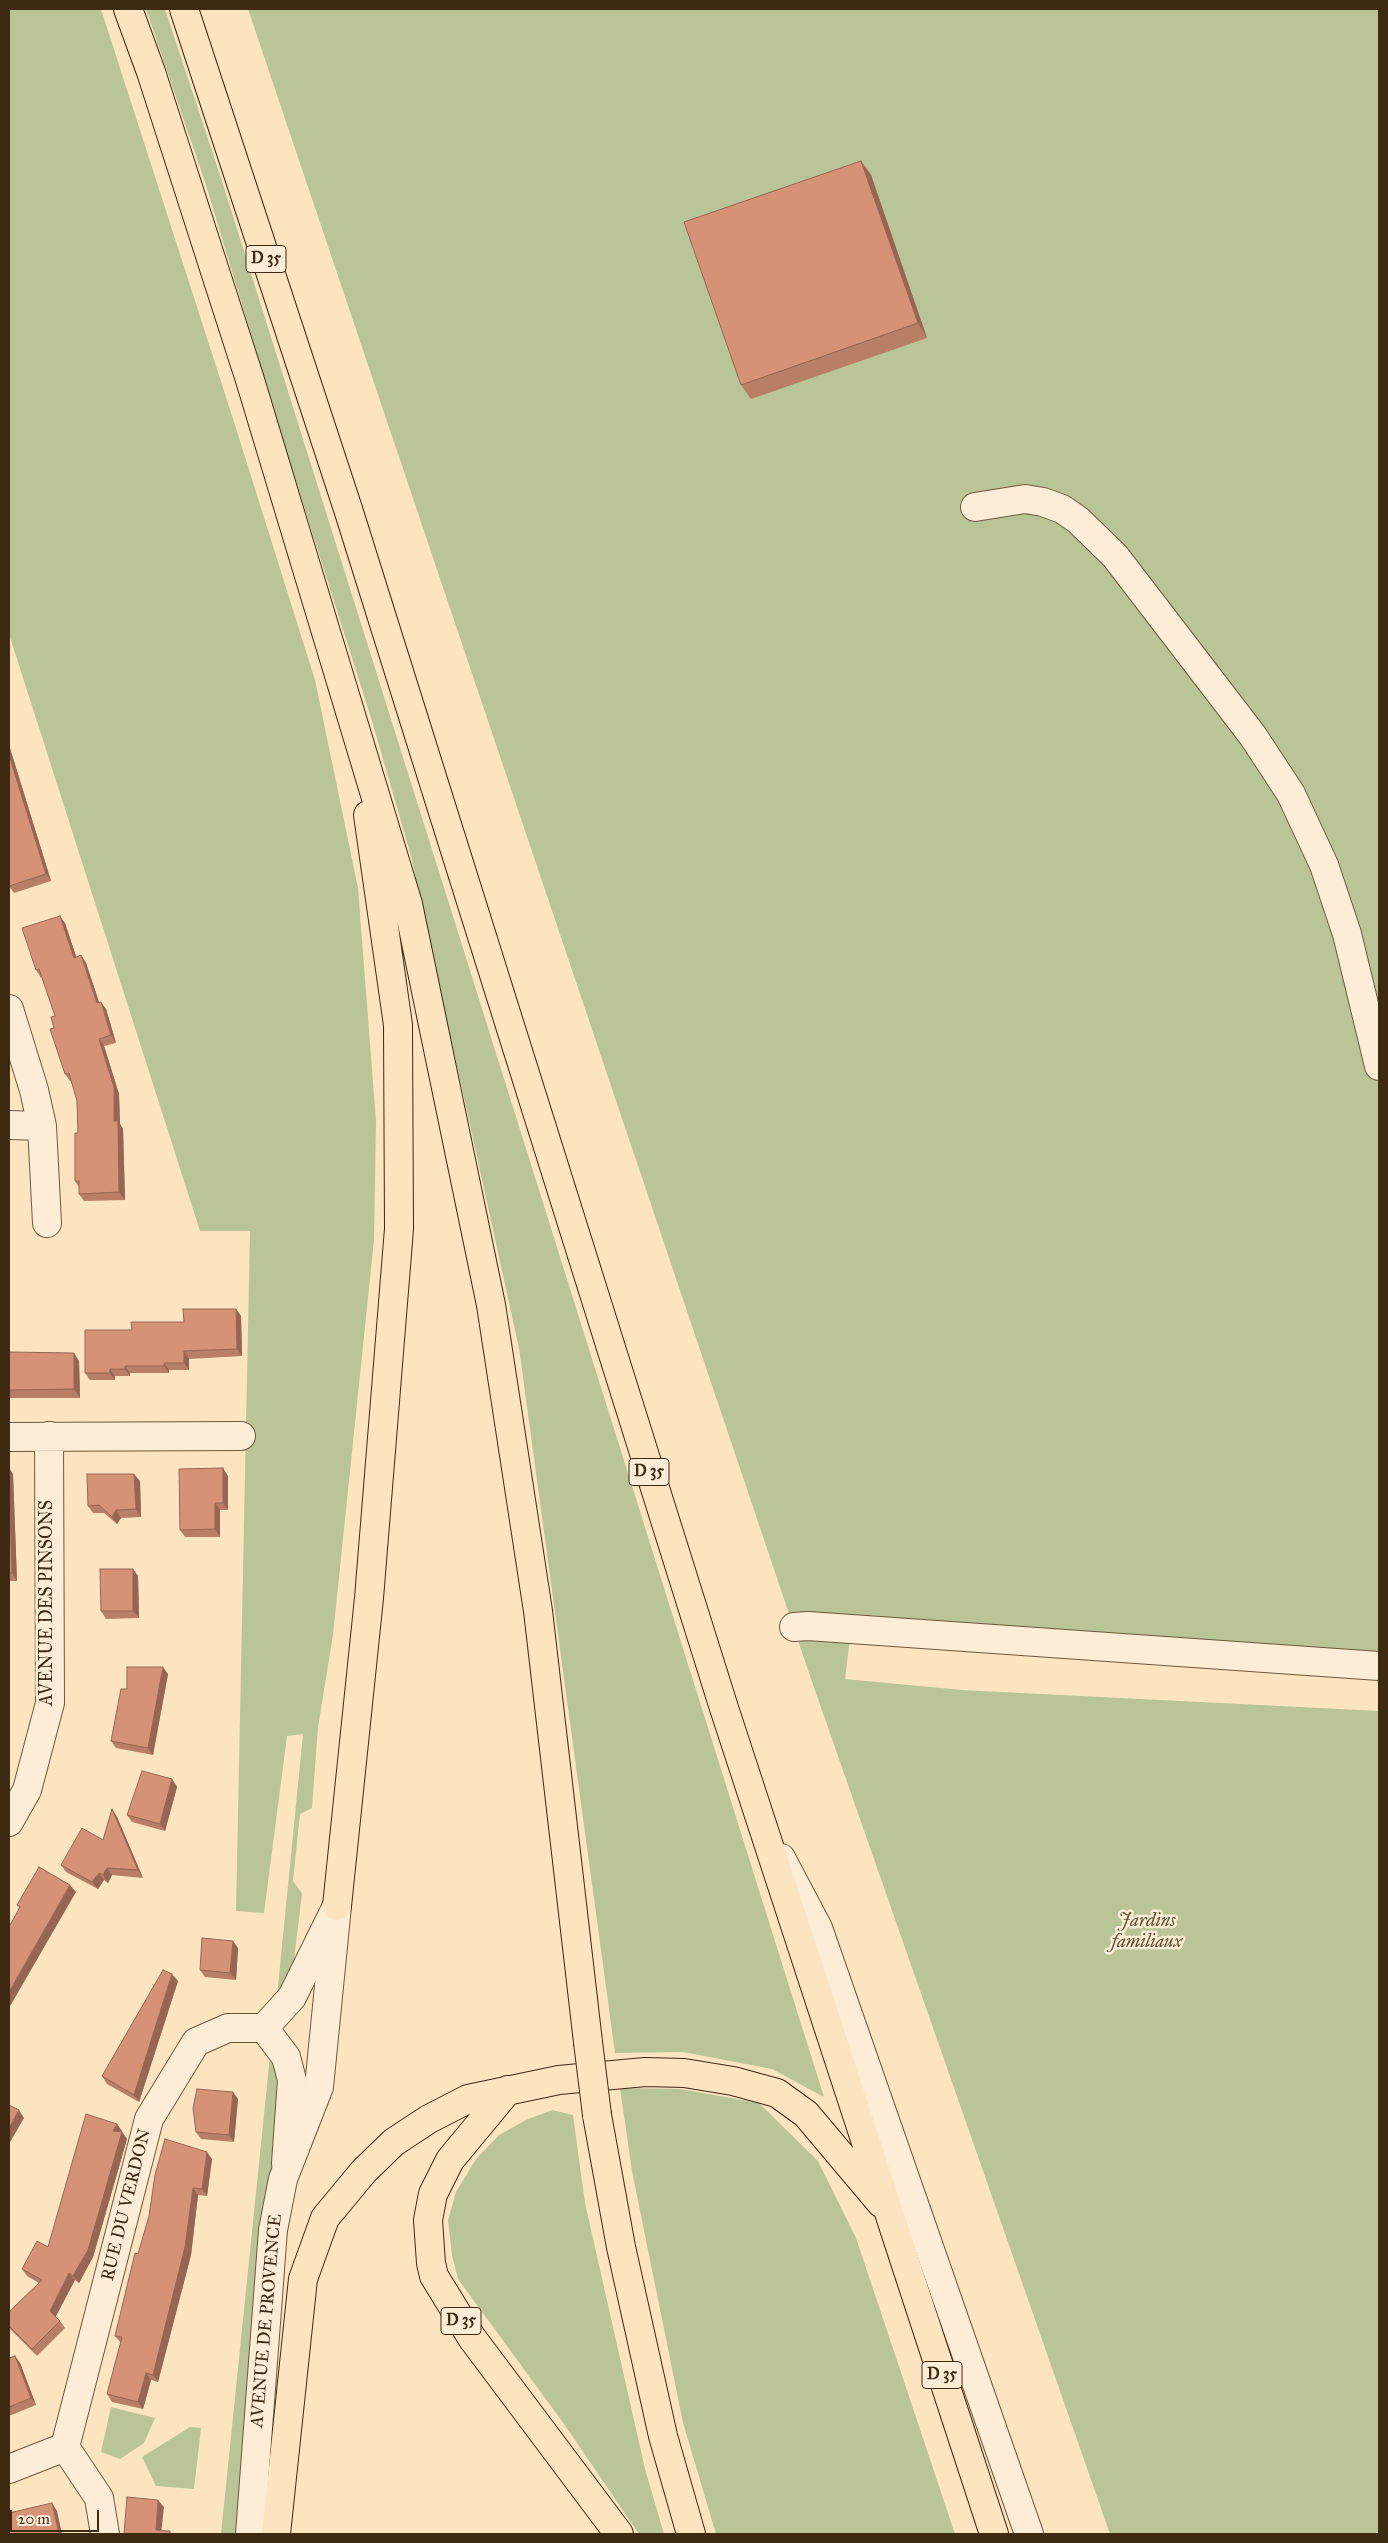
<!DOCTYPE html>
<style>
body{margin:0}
#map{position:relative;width:1388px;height:2543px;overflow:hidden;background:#fce4c1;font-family:"IM FELL Great Primer",serif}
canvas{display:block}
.frame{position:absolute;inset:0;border:10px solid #3e2911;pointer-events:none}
.scale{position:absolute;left:10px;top:2510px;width:89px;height:22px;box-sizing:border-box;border:2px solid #3e2911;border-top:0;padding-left:6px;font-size:15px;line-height:18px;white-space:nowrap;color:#3e2911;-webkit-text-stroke:4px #fdedd7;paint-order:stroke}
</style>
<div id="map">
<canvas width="1388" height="2543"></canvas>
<div class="frame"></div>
<div class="scale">20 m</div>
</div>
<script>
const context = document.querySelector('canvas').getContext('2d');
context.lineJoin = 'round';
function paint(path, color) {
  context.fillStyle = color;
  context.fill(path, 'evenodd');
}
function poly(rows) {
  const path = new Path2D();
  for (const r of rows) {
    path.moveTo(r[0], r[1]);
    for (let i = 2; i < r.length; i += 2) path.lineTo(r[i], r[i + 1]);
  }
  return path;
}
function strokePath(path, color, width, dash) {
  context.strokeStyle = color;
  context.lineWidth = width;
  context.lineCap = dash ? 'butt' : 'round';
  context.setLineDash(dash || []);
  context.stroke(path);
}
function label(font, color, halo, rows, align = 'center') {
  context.font = font + ' "IM FELL Great Primer",serif';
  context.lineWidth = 5;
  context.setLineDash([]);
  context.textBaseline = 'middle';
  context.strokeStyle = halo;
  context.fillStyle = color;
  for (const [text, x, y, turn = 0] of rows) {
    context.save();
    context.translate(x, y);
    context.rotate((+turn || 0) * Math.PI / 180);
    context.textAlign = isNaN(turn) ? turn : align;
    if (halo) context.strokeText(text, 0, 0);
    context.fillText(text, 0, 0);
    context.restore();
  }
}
paint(poly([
 [9,9,101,9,235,425,315,680,358,888,376,1121,374,1240,333,1635,318,1727,312,1808,300,1814,293,1881,302,1893,292,1977,277,1996,303,1734,287,1736,264,1913,236,1911,250,1231,200,1231,9,634],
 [146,9,165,9,221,178,824,2097,772,2069,683,2052,615,2053,519,1348,411,856,372,721,282,437,206,185],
 [248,9,1379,9,1379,1659,851,1630,845,1679,962,1690,1379,1711,1379,2534,1110,2534,810,1676],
 [270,2056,283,2073,272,2194,236,2534,221,2534],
 [620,2088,680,2089,759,2103,818,2161,856,2238,955,2534,716,2534,683,2423,632,2171],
 [552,2110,573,2115,585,2203,645,2469,664,2534,639,2534,564,2424,458,2279,452,2255,448,2220,456,2192,476,2159,499,2135,526,2120],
 [111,2407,155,2418,144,2443,120,2459,101,2452],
 [190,2427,201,2428,194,2489,156,2486,142,2457]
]), '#b9c597');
const minor = poly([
 [975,507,1025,499,1043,502,1062,509,1078,520,1115,556,1253,736,1291,794,1324,865,1347,934,1379,1066],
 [9,1009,34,1090,42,1126,47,1223],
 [9,1125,42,1126],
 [9,1437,241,1436],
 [794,1627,808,1626,1379,1666],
 [9,1822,27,1790,50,1703,49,1436],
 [264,2028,286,2057,292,2080,286,2163],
 [264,2028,292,1997,336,1908],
 [65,2447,149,2119,196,2042,228,2028,264,2028],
 [9,2469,65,2447,99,2498,105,2534]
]);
const tertiary = poly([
 [781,1858,818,1928,1029,2534],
 [250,2534,273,2230,283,2179,319,2087,337,1906]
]);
const primary = poly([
 [128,9,151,72,250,380,408,904,491,1305,538,1611,588,2042],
 [184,9,348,509,724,1708,994,2534],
 [337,1906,369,1598,399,1229,398,1025,368,815],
 [508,2090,450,2160,433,2194,428,2220,431,2263,434,2276,472,2338,619,2534],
 [597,2115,621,2247,663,2436,691,2534],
 [276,2534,303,2279,325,2218,364,2171,394,2142,429,2119,468,2099,559,2080,645,2072,684,2073,733,2081,777,2093,806,2114,881,2203]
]);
strokePath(minor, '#6e583d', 30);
strokePath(tertiary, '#6e583d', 30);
strokePath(primary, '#3e2911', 30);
strokePath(minor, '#fdedd7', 28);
strokePath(tertiary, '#fdedd7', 28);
strokePath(primary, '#fce4c1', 28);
const primaryBridge = poly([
 [588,2042,597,2115]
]);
strokePath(primaryBridge, '#3e2911', 30, []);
strokePath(primaryBridge, '#fce4c1', 28);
paint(poly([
 [861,161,871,175,927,338,751,399,741,385],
 [9,745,51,881,14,893,9,886],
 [65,923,76,957,81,955,86,963,99,1002,106,1009,116,1043,104,1046,119,1094,120,1124,123,1129,125,1200,84,1201,79,1194,79,1187,75,1181,78,1133,77,1101,71,1081,70,1081,65,1074,54,1028,55,1016,42,978,41,978,36,970],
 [236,1309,241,1316,242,1356,189,1359,189,1370,169,1370,169,1373,130,1373,130,1376,115,1376,115,1380,90,1380,85,1373,132,1330,184,1322],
 [9,1352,79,1361,80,1398,9,1398],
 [9,1468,13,1474,17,1581,9,1581],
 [228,1476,228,1510,220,1510,220,1537,185,1537,180,1530],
 [140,1481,141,1517,121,1518,117,1524,104,1513,93,1513,88,1506],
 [133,1569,138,1576,139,1618,106,1619,101,1611],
 [168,1674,153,1755,116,1748,111,1741,127,1689],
 [172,1779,177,1787,165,1831,132,1822,127,1815],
 [112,1809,117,1817,143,1878,112,1875,108,1883,104,1880,98,1889,66,1872,61,1865,103,1840],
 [238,1948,236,1980,205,1977,200,1970],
 [178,1981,139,2102,107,2084,102,2076],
 [238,2099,234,2142,201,2139,196,2132],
 [117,2124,127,2139,93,2257,79,2283,75,2280,55,2317,60,2321,65,2328,37,2356,9,2328,9,2312,39,2283,27,2276,22,2269,48,2247],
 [212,2159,207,2196,198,2195,191,2255,158,2382,151,2380,143,2409,112,2402,107,2394,121,2343,115,2336,138,2254],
 [15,2356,20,2363,36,2405,9,2416,9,2358]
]), '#b87e66');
paint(poly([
 [861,161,871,175,927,338,918,323],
 [9,745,51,881,46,874,9,755],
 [60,916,65,923,79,965,74,958],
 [81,955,86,963,102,1011,97,1003],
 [101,1002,106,1009,116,1043,111,1035],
 [99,1039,104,1046,119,1094,120,1124,123,1129,125,1200,119,1192,114,1121],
 [236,1309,241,1316,242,1356,237,1349],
 [184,1351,189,1359,189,1370,184,1363],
 [74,1353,79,1361,80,1398,74,1389],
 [164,1363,169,1370,169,1373,164,1366],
 [125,1366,130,1373,130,1376,125,1369],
 [110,1369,115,1376,115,1380,110,1373],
 [9,1468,13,1474,17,1581,12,1573],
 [223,1468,228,1476,228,1510,223,1503],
 [134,1474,140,1481,141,1517,136,1509],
 [215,1503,220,1510,220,1537,215,1529],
 [116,1510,121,1518,117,1524,112,1517],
 [133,1569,138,1576,139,1618,133,1611],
 [163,1667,168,1674,153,1755,148,1748],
 [172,1779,177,1787,165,1831,160,1824],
 [112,1809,117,1817,143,1878,138,1870],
 [107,1868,112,1875,108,1883,103,1875],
 [99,1873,104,1880,98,1889,92,1882],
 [70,1885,76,1892,9,2008,9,1992],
 [233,1941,238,1948,236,1980,230,1973],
 [172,1974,178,1981,139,2102,134,2095],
 [233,2092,238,2099,234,2142,229,2135],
 [19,2110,24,2118,9,2144,9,2128],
 [117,2124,122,2131,118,2138,113,2131],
 [122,2132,127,2139,93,2257,79,2283,73,2276],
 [207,2152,212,2159,207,2196,202,2189],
 [193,2188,198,2195,191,2255,158,2382,153,2375],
 [69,2273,75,2280,55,2318,50,2311],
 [15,2356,20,2363,36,2405,31,2398],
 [146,2373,151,2380,143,2409,138,2402],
 [158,2500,164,2507,161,2534,156,2530],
 [52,2503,57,2511,62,2534,59,2534]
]), '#966653');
const building = poly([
 [861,161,918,323,741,385,684,222,861,161],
 [9,755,46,874,9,886,9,755],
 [60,916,74,958,81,955,97,1003,101,1002,111,1035,99,1039,114,1087,114,1121,118,1121,119,1192,79,1194,79,1181,75,1181,75,1133,78,1133,77,1101,69,1073,65,1074,50,1029,54,1028,51,1017,55,1016,39,969,36,970,22,928,60,916],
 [183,1309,236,1309,237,1349,184,1351,184,1363,164,1363,164,1366,125,1366,125,1369,110,1369,110,1373,85,1373,85,1330,132,1330,131,1322,184,1322,183,1309],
 [9,1352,74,1353,74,1389,9,1390,9,1352],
 [223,1468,223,1503,215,1503,215,1529,180,1530,179,1469,223,1468],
 [87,1474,134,1474,136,1509,116,1510,112,1517,99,1505,88,1506,87,1474],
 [9,1481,12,1573,9,1573,9,1481],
 [100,1569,133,1569,133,1611,101,1611,100,1569],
 [127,1667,163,1667,148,1748,111,1741,121,1689,127,1689,127,1667],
 [142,1771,172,1779,160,1824,127,1815,142,1771],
 [112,1809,138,1870,107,1868,103,1875,99,1873,92,1882,61,1865,82,1828,103,1840,112,1809],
 [39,1867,70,1885,9,1992,9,1927,20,1907,17,1905,39,1867],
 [202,1938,233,1941,230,1973,200,1970,202,1938],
 [163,1970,172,1974,134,2095,102,2076,163,1970],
 [197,2089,233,2092,229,2135,196,2132,193,2108,197,2089],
 [9,2105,19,2110,9,2128,9,2105],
 [86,2114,117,2124,113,2131,122,2132,88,2250,73,2276,69,2273,50,2311,60,2321,32,2349,9,2326,9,2312,42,2280,22,2269,37,2241,48,2247,86,2114],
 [165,2139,207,2152,202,2189,193,2188,185,2247,153,2375,146,2373,138,2402,107,2394,122,2337,115,2336,135,2253,138,2254,149,2216,155,2175,165,2139],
 [15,2356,31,2398,9,2407,9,2358,15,2356],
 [127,2497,158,2500,156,2530,170,2531,170,2534,124,2534,127,2497],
 [52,2503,59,2534,9,2534,9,2513,52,2503]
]);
paint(building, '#d69277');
strokePath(building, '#966653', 1);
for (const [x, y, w] of [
 [266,259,40],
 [649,1472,40],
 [461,2321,40],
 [942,2375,40]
]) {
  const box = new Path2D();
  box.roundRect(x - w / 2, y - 13.5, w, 27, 4);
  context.fillStyle = '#fdedd7';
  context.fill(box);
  strokePath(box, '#3e2911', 1);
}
label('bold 16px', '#3e2911', null, [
 ["D 35",266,259],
 ["D 35",649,1472],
 ["D 35",461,2321],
 ["D 35",942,2375]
]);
label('18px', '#3e2911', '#fdedd7', [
 ["AVENUE DES PINSONS",48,1603,-90],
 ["RUE DU VERDON",127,2205,-76],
 ["AVENUE DE PROVENCE",267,2321,-85]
]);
label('italic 18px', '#5d5032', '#fdedd7', [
 ["Jardins",1147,1922],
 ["familiaux",1147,1943]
]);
</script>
